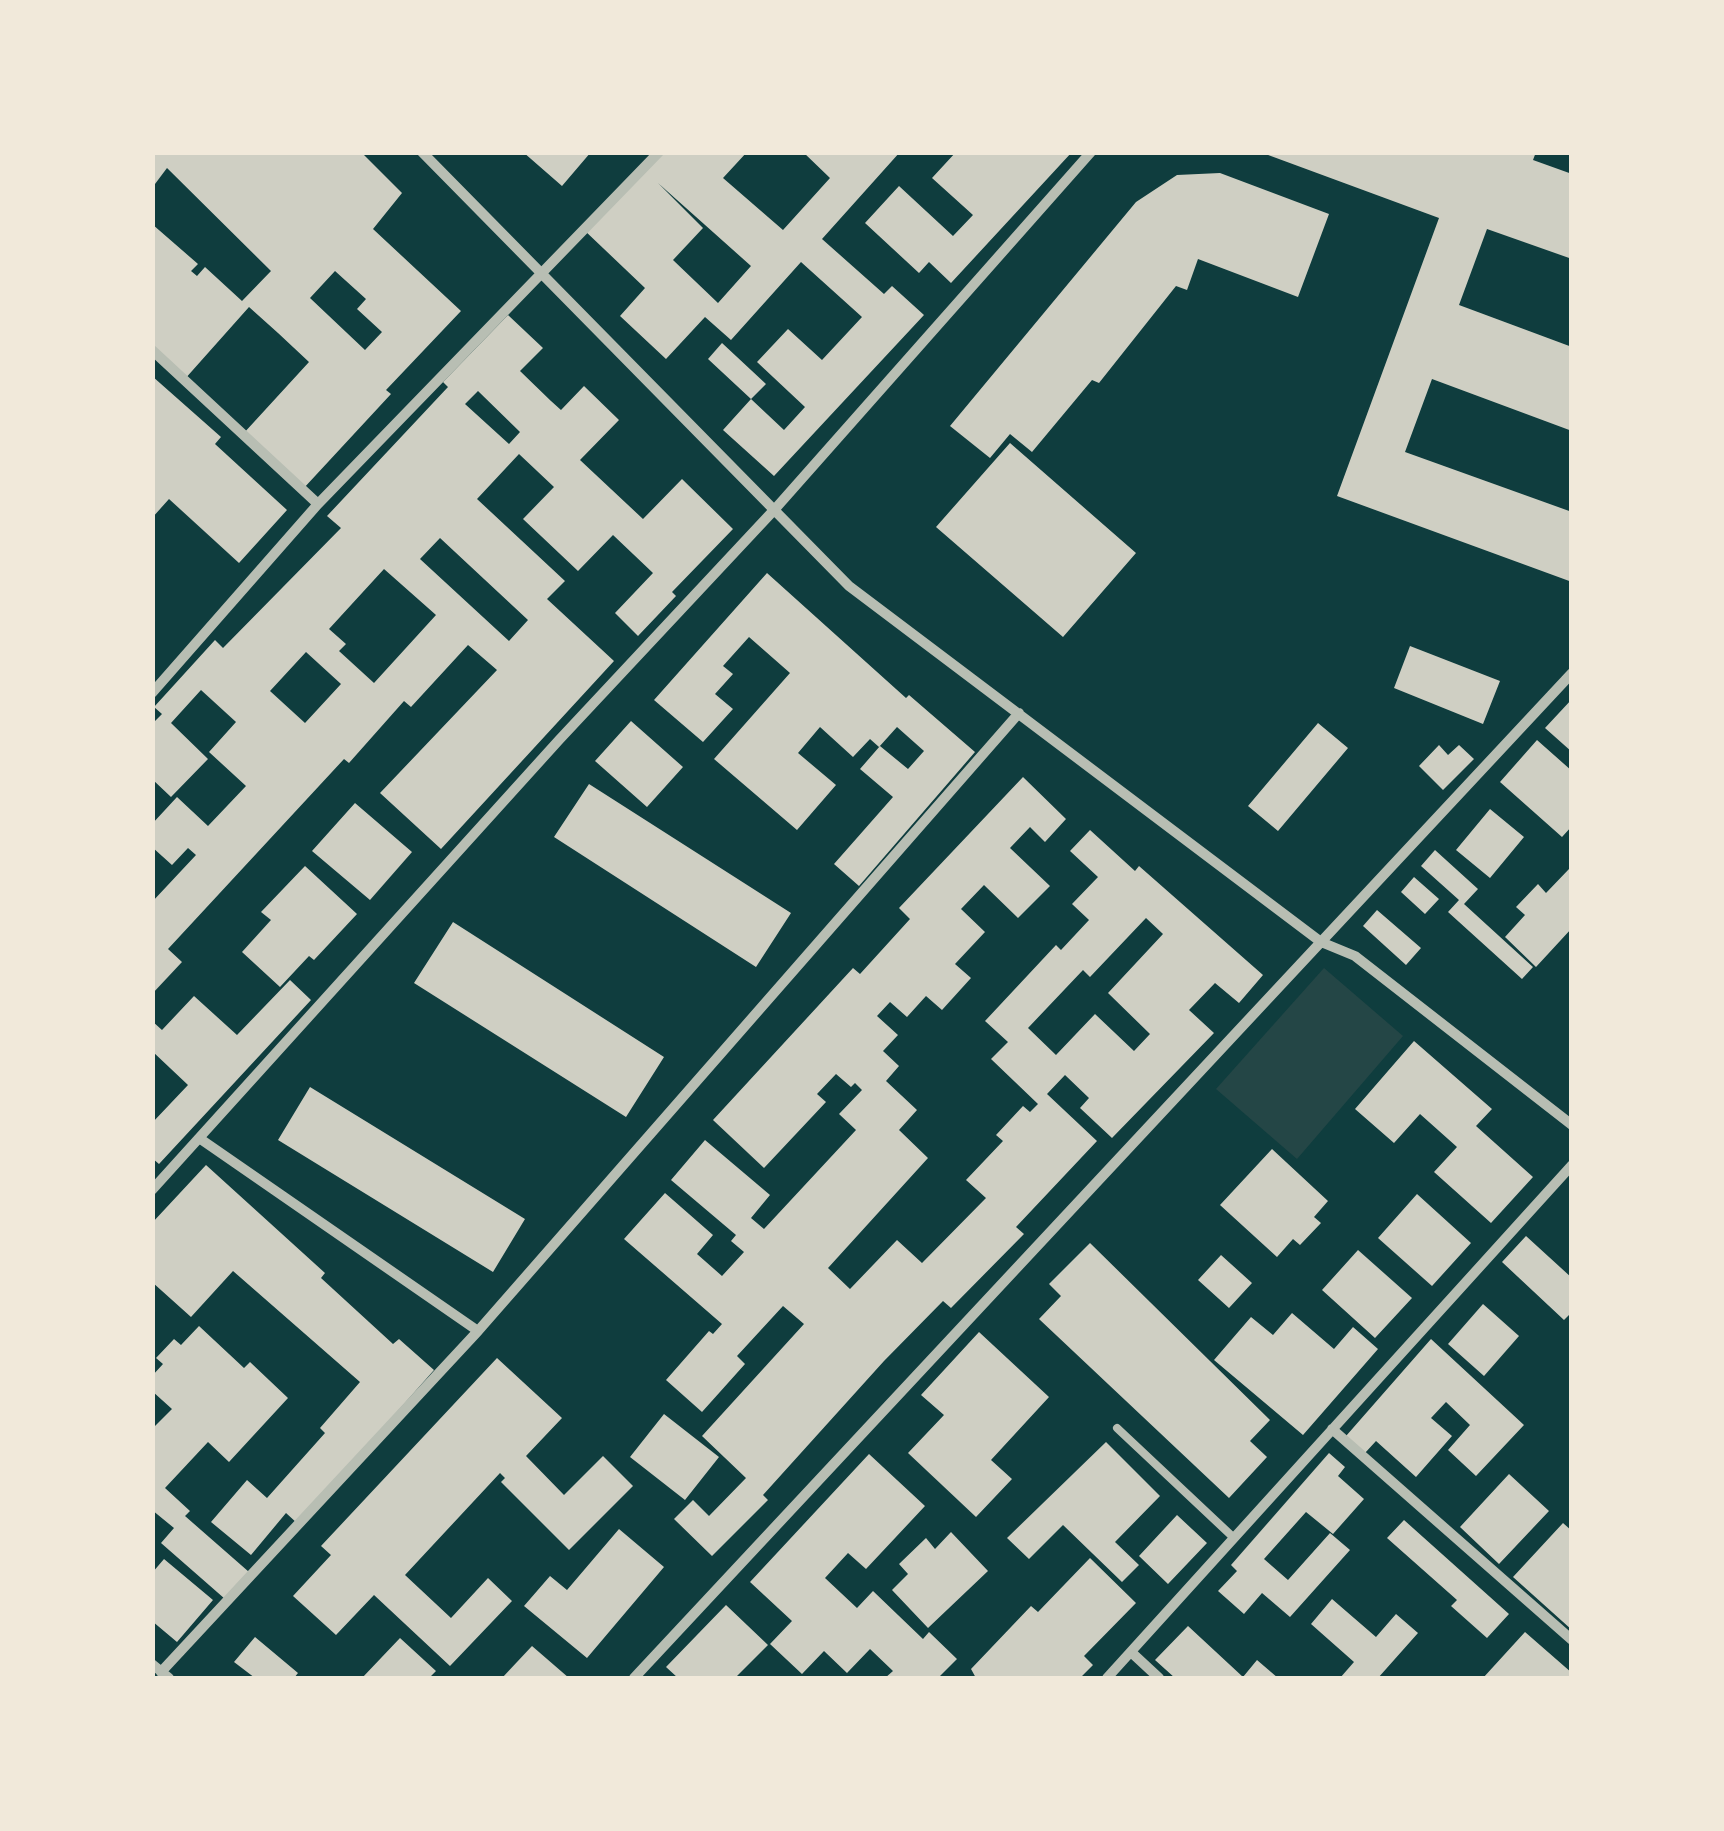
<!DOCTYPE html>
<style>
body{margin:0}
#map{position:relative;width:1724px;height:1831px;overflow:hidden;background:#0f3d3e;font-family:Roboto,sans-serif}
canvas{display:block}
.frame{position:absolute;inset:0;border:155px solid #f1e9da;pointer-events:none}
</style>
<div id="map">
<canvas width="1724" height="1831"></canvas>
<div class="frame"></div>
</div>
<script>
const context = document.querySelector('canvas').getContext('2d');
context.lineJoin = 'round';
function paint(path, color) {
  context.fillStyle = color;
  context.fill(path, 'evenodd');
}
function poly(rows) {
  const path = new Path2D();
  for (const r of rows) {
    path.moveTo(r[0], r[1]);
    for (let i = 2; i < r.length; i += 2) path.lineTo(r[i], r[i + 1]);
  }
  return path;
}
function strokePath(path, color, width, dash) {
  context.strokeStyle = color;
  context.lineWidth = width;
  context.lineCap = dash ? 'butt' : 'round';
  context.setLineDash(dash || []);
  context.stroke(path);
}
paint(poly([
 [1324,968,1403,1036,1297,1159,1216,1089]
]), '#244646');
paint(poly([
 [152,152,361,152,402,193,373,229,461,311,386,390,391,394,303,489,243,434,309,362,278,333,249,307,184,380,152,352,152,224,198,264,191,271,197,276,205,267,242,301,271,271,167,168,152,188],
 [335,271,366,299,357,309,382,332,365,350,310,298],
 [523,152,591,152,562,186],
 [655,152,747,152,723,178,783,230,830,178,803,152,900,152,822,239,884,294,892,286,924,315,774,476,723,430,751,399,784,430,805,407,757,362,788,329,822,360,862,317,801,262,731,340,705,317,666,359,620,316,645,288,583,229],
 [658,183,751,266,718,303,673,260,703,228],
 [956,152,1072,152,951,283,929,262,919,273,865,223,899,186,953,236,973,215,932,178],
 [1260,152,1536,152,1533,160,1572,174,1572,259,1487,229,1459,305,1572,347,1572,431,1432,379,1405,452,1572,512,1572,582,1337,496,1439,218],
 [1220,173,1329,214,1298,297,1198,259,1187,290,1176,286,1099,383,1092,380,1032,452,1010,434,990,458,950,426,1136,202,1177,175],
 [508,315,543,348,520,371,551,401,561,410,584,386,619,420,580,460,643,519,682,479,733,529,672,592,676,596,638,636,615,613,653,573,613,535,578,571,523,519,554,487,519,454,477,499,565,581,547,599,614,661,441,849,380,793,497,670,468,645,411,707,404,701,349,763,344,759,168,949,182,962,152,994,152,902,196,855,188,848,172,865,152,847,152,824,177,797,208,826,246,786,209,752,236,722,201,690,171,723,208,759,171,797,152,779,152,724,162,714,154,707,215,640,223,648,341,528,327,516,448,387,443,382],
 [478,391,520,432,509,444,465,404],
 [440,538,528,620,509,641,420,559],
 [384,569,436,615,374,683,339,651,346,644,329,629],
 [306,652,341,684,305,723,270,691],
 [722,343,766,384,751,399,708,359],
 [152,376,221,437,215,444,287,510,239,563,169,499,152,518],
 [1010,443,1136,553,1063,637,936,527],
 [767,573,906,698,909,695,975,752,859,886,834,864,893,797,860,769,880,746,908,769,924,751,897,727,879,747,870,739,853,757,820,727,798,753,836,785,797,830,714,759,790,673,749,637,723,666,733,674,715,694,733,709,703,742,654,700],
 [1410,646,1500,681,1483,724,1394,688],
 [1572,699,1572,752,1545,728],
 [631,721,683,767,647,807,595,761],
 [1318,723,1348,748,1278,831,1248,806],
 [1537,740,1572,771,1572,826,1562,837,1500,782],
 [1439,745,1448,755,1459,745,1474,759,1443,790,1419,766],
 [1023,777,1066,819,1045,842,1030,827,1010,848,1050,886,1018,918,984,885,961,909,985,932,955,964,971,978,942,1010,926,996,907,1017,890,1002,877,1016,898,1035,883,1051,899,1066,886,1081,917,1110,899,1130,928,1158,828,1268,850,1289,897,1240,922,1263,986,1198,966,1180,1003,1141,996,1135,1023,1106,1030,1112,1038,1104,991,1059,1008,1042,985,1021,1056,945,1061,950,1089,920,1072,904,1098,877,1070,851,1090,830,1135,871,1139,866,1263,975,1239,1003,1215,983,1189,1010,1214,1033,1112,1138,1080,1108,1089,1098,1065,1075,1047,1094,1097,1141,1016,1227,1024,1234,951,1308,943,1301,884,1361,763,1495,768,1500,712,1556,674,1519,693,1500,709,1516,746,1478,702,1436,804,1324,783,1306,737,1356,745,1364,702,1412,666,1380,709,1331,713,1334,722,1324,624,1239,665,1193,713,1235,697,1254,722,1276,744,1252,731,1241,736,1235,671,1180,705,1140,770,1195,751,1218,764,1229,856,1130,839,1114,862,1090,855,1083,851,1087,836,1074,817,1094,826,1102,764,1168,713,1120,853,968,860,974,910,919,899,908],
 [1146,918,1163,934,1108,993,1150,1034,1134,1051,1095,1014,1056,1055,1028,1028,1083,970,1090,977],
 [589,784,791,913,756,967,554,837],
 [355,803,412,852,370,900,312,851],
 [1490,809,1524,837,1490,878,1456,850],
 [1435,850,1478,889,1464,904,1533,967,1522,979,1448,912,1459,900,1421,866],
 [305,866,357,914,314,960,309,956,280,987,242,952,271,920,261,912],
 [1569,869,1572,928,1536,967,1505,937,1525,915,1516,907,1538,884,1546,893],
 [1414,877,1439,899,1425,914,1401,892],
 [1377,910,1421,948,1406,965,1363,926],
 [453,922,664,1057,626,1117,414,983],
 [290,980,311,1000,159,1164,152,1158,152,1123,188,1085,152,1051,152,1021,162,1030,194,996,237,1035],
 [1414,1041,1492,1109,1476,1126,1533,1177,1491,1223,1434,1172,1457,1147,1420,1114,1394,1143,1355,1109],
 [310,1087,525,1219,493,1272,278,1140],
 [1272,1149,1328,1201,1314,1217,1321,1223,1300,1245,1293,1239,1277,1257,1220,1205],
 [206,1165,325,1273,321,1278,393,1344,399,1339,434,1370,298,1524,286,1513,251,1555,211,1522,247,1480,267,1498,325,1433,320,1428,360,1382,233,1271,191,1317,152,1282,152,1223],
 [1417,1194,1471,1243,1432,1286,1378,1238],
 [1526,1236,1572,1278,1572,1312,1564,1320,1502,1262],
 [1090,1243,1270,1420,1250,1441,1267,1457,1229,1498,1039,1319,1061,1296,1049,1284],
 [1358,1250,1412,1298,1375,1338,1322,1290],
 [1221,1255,1252,1283,1229,1308,1198,1280],
 [1483,1304,1519,1336,1484,1376,1448,1344],
 [1292,1313,1334,1349,1353,1327,1378,1349,1303,1435,1214,1360,1251,1317,1273,1335],
 [199,1326,244,1368,250,1362,288,1398,229,1462,208,1442,165,1488,190,1511,185,1516,249,1572,225,1599,161,1543,174,1528,152,1510,152,1429,172,1409,152,1391,152,1376,163,1364,156,1358,174,1339,181,1345],
 [979,1332,1049,1397,991,1460,1012,1479,976,1517,908,1453,944,1415,921,1395],
 [1431,1339,1524,1425,1476,1476,1448,1450,1470,1425,1446,1402,1431,1418,1452,1436,1416,1477,1376,1441,1365,1453,1346,1436],
 [497,1358,562,1418,526,1456,564,1495,603,1456,633,1486,569,1550,501,1482,505,1478,500,1473,405,1575,451,1618,488,1578,512,1601,450,1666,374,1595,336,1635,293,1596,331,1555,321,1546],
 [664,1414,719,1457,685,1500,630,1457],
 [1106,1442,1160,1496,1115,1542,1139,1565,1122,1582,1063,1525,1029,1559,1007,1538],
 [1329,1453,1345,1467,1338,1476,1364,1499,1333,1534,1306,1512,1264,1559,1288,1580,1330,1533,1350,1550,1290,1617,1262,1593,1244,1614,1218,1591,1237,1571,1231,1565],
 [869,1454,925,1506,866,1569,848,1553,825,1578,857,1608,873,1591,923,1639,929,1632,957,1659,938,1678,885,1678,893,1671,870,1649,847,1673,824,1651,802,1674,770,1644,792,1621,750,1582],
 [1509,1474,1549,1511,1499,1564,1460,1527],
 [1177,1515,1207,1543,1168,1584,1139,1556],
 [1404,1520,1509,1614,1487,1638,1451,1606,1457,1600,1387,1538],
 [1563,1523,1572,1531,1572,1630,1513,1577],
 [619,1529,664,1567,587,1658,524,1606,550,1576,567,1590],
 [951,1532,988,1571,928,1628,892,1590,908,1574,899,1564,926,1538,935,1549],
 [1090,1558,1136,1603,1084,1656,1093,1665,1080,1678,976,1678,971,1669,1031,1606,1038,1612],
 [164,1559,213,1600,177,1642,152,1621,152,1573],
 [1332,1599,1376,1637,1396,1614,1418,1633,1378,1678,1340,1678,1354,1662,1311,1624],
 [726,1605,768,1645,735,1678,678,1678,666,1667],
 [1188,1626,1243,1677,1257,1660,1278,1678,1175,1678,1155,1660],
 [1525,1632,1572,1673,1572,1678,1483,1678],
 [255,1637,298,1673,294,1678,255,1678,234,1662],
 [400,1638,436,1671,429,1678,362,1678],
 [532,1646,569,1678,502,1678]
]), '#cfcfc3');
strokePath(poly([
 [1117,1428,1234,1538]
]), '#b8beb3', 8);
strokePath(poly([
 [422,152,849,586,1321,942,1355,956,1572,1125],
 [152,350,318,504],
 [152,693,318,504,659,152],
 [199,1138,478,1331],
 [152,1190,559,740,775,509,1091,152],
 [1332,1429,1572,1640],
 [1131,1652,1159,1678],
 [152,1664,169,1678],
 [161,1672,478,1331,1019,713],
 [634,1678,1572,673],
 [1107,1678,1572,1165]
]), '#b8beb3', 10);
</script>
